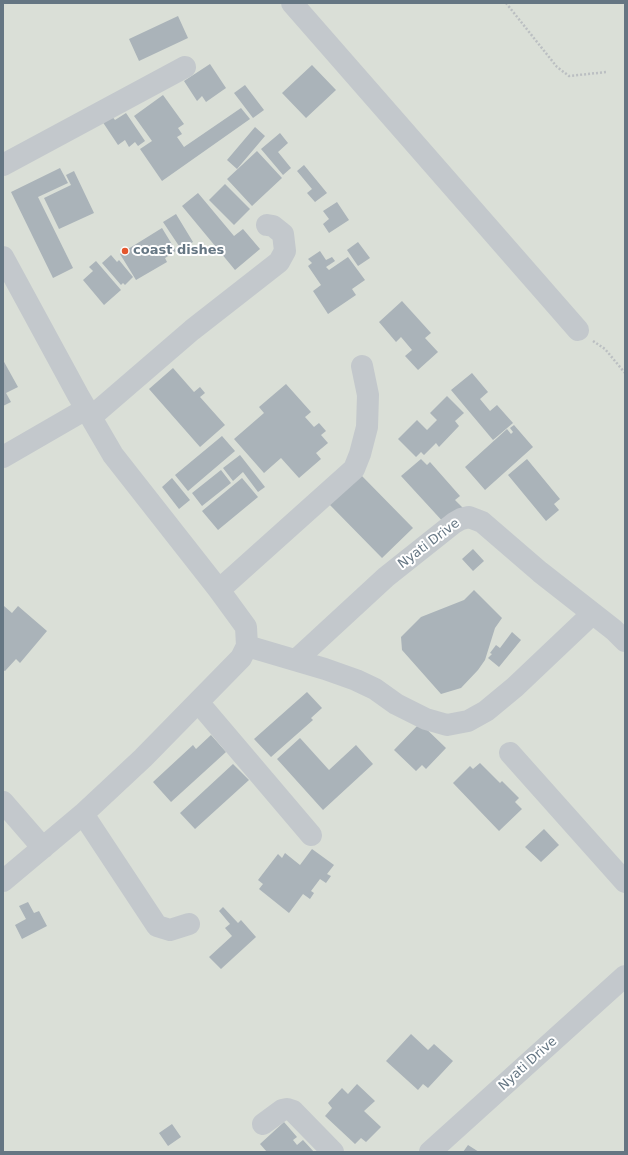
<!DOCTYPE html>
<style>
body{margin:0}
#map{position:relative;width:628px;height:1155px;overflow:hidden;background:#fafaf8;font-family:"DejaVu Sans",sans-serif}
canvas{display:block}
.frame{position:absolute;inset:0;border:4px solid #657683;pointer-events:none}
</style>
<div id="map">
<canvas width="628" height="1155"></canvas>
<div class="frame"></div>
</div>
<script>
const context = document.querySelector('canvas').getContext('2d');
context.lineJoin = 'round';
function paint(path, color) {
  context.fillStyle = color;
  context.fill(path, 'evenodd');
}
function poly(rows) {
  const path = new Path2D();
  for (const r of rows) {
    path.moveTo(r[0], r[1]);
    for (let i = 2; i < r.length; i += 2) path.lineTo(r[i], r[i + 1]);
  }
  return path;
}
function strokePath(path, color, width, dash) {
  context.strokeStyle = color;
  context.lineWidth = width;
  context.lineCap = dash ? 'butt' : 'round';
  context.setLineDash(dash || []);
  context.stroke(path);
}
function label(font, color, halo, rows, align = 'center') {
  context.font = font + ' "DejaVu Sans",sans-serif';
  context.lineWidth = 4;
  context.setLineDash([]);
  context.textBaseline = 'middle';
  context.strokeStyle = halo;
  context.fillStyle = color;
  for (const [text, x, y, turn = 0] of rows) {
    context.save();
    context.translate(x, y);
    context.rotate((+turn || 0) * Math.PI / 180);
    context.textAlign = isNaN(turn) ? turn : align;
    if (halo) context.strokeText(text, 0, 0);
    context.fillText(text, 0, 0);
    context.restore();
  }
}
paint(poly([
 [3,3,625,3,625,1152,3,1152]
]), '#dadfd7');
paint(poly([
 [178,16,188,38,139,61,129,39],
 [210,64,226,88,206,102,202,96,197,101,184,81],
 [312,65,336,90,306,118,282,93],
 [245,85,264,110,253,118,234,93],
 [163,95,184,124,178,128,182,134,177,137,184,147,241,108,250,119,162,181,140,149,152,141,134,116],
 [126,113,145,141,138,146,135,142,129,147,125,140,118,145,102,121,111,115,115,120],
 [255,127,265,136,237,169,227,160],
 [280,133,288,143,278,152,291,168,283,175,261,149],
 [257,151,282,178,252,206,227,179],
 [304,165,327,193,315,202,307,193,312,189,297,171],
 [60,168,68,183,38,197,73,268,53,278,11,192],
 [74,171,94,213,59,229,44,198,71,185,66,175],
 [225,184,250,209,234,225,209,200],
 [198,193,234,236,243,229,260,249,235,270,182,206],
 [337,202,349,220,329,233,323,224,329,219,323,211],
 [176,214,193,242,181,249,163,222],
 [162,228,176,251,165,258,167,262,136,280,120,254],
 [358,242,370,258,358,266,347,250],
 [320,251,326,260,332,257,335,261,326,267,329,270,348,257,365,280,352,289,356,295,328,314,313,291,321,285,308,266,312,263,308,259],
 [111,255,117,262,119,260,133,277,125,285,123,283,121,285,102,263],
 [96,261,121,290,104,305,83,280,93,271,89,267],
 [402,301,431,333,425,338,438,352,418,370,405,356,412,350,401,337,396,342,379,322],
 [3,360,18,387,6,393,11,402,3,406],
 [173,368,194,392,200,387,205,393,200,397,225,425,200,447,149,389],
 [472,373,488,392,480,399,490,411,497,405,513,423,493,440,451,390],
 [286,384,311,412,305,417,314,427,319,423,326,431,321,435,328,443,316,453,321,459,299,478,281,458,264,473,234,439,264,413,259,407],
 [447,396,464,413,455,421,459,426,439,447,436,443,424,455,421,452,416,457,398,439,417,420,427,430,437,420,430,413],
 [514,425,533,447,485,490,465,467,507,429,511,434,513,432,510,428],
 [222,436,235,451,188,491,175,475],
 [240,455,265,487,258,492,243,472,233,481,223,468],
 [421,459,427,465,430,462,460,496,455,500,464,509,446,525,401,476],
 [527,459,560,499,554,504,559,510,546,521,508,475],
 [221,470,231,483,202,506,192,493],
 [360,474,413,528,382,558,329,504],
 [172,478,190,500,179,509,162,487],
 [242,478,258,497,218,530,202,511],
 [473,549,484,561,473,571,462,559],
 [474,590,502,618,495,628,485,660,478,670,461,688,441,694,402,650,401,637,421,617,464,600],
 [4,606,12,613,18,606,47,631,20,663,16,659,5,671,3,670],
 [512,632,521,640,499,667,488,658,492,654,490,653,496,645,500,648],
 [307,692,322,708,311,718,313,720,271,757,254,739],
 [420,723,446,748,426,769,422,765,416,771,394,750],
 [211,735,226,752,171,802,153,782,193,745,196,749],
 [300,738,329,770,356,745,373,764,323,810,277,759],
 [480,763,500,783,502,781,519,798,515,802,522,809,499,831,453,783,470,766,473,769],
 [233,764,249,780,195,829,180,813],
 [544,829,559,845,541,862,525,847],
 [312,849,334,865,327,874,331,876,326,883,320,879,311,891,314,893,310,899,303,894,289,913,259,889,263,884,258,880,278,854,282,858,285,853,300,865],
 [28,902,34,913,39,911,47,926,22,939,15,925,26,919,19,906],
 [223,907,238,923,241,920,256,937,221,969,209,957,232,936,225,928,230,924,219,911],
 [411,1034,428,1050,434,1044,453,1061,428,1088,423,1084,418,1090,386,1061],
 [357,1084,375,1101,364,1111,381,1127,366,1142,361,1138,355,1144,325,1116,332,1108,328,1103,342,1088,348,1094],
 [284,1122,297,1137,293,1140,297,1145,303,1140,314,1152,267,1152,260,1144],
 [172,1124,181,1137,168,1146,159,1133],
 [468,1145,479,1152,463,1152]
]), '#aab3b9');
strokePath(poly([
 [506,3,557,67,569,76,607,72],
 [593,341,605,349,625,373]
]), '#bbbfc2', 2.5, [2, 2]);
strokePath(poly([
 [292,3,578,330],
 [3,165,185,67],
 [3,257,78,395,113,455,219,590,246,627,247,646,241,658,143,758,83,814,3,881],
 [91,417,192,330,279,262,285,251,283,234,273,226,267,225],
 [3,457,86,409],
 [219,590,354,469,360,454,367,427,368,395,362,366],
 [247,646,325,669,356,680,375,689,396,704,426,719,447,725,468,721,486,711,515,687,592,614],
 [296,660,386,577,454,523,461,519,469,517,482,522,540,572,614,630,625,641],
 [198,702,311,835],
 [510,753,625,882],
 [3,802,43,848],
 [83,814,157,926,170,930,189,924],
 [263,1124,282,1110,287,1109,293,1111,333,1152],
 [430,1152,625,976]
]), '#c3c8cc', 22);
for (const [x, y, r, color] of [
 [125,251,4,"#e4572e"]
]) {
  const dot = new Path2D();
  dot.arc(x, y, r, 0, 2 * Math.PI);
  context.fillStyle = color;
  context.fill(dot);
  strokePath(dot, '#fff', 1.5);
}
label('bold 13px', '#657683', '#fff', [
 ["coast dishes",133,251]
], 'left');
label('13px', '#657683', '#fff', [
 ["Nyati Drive",429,544,-37],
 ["Nyati Drive",528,1064,-42]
]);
</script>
